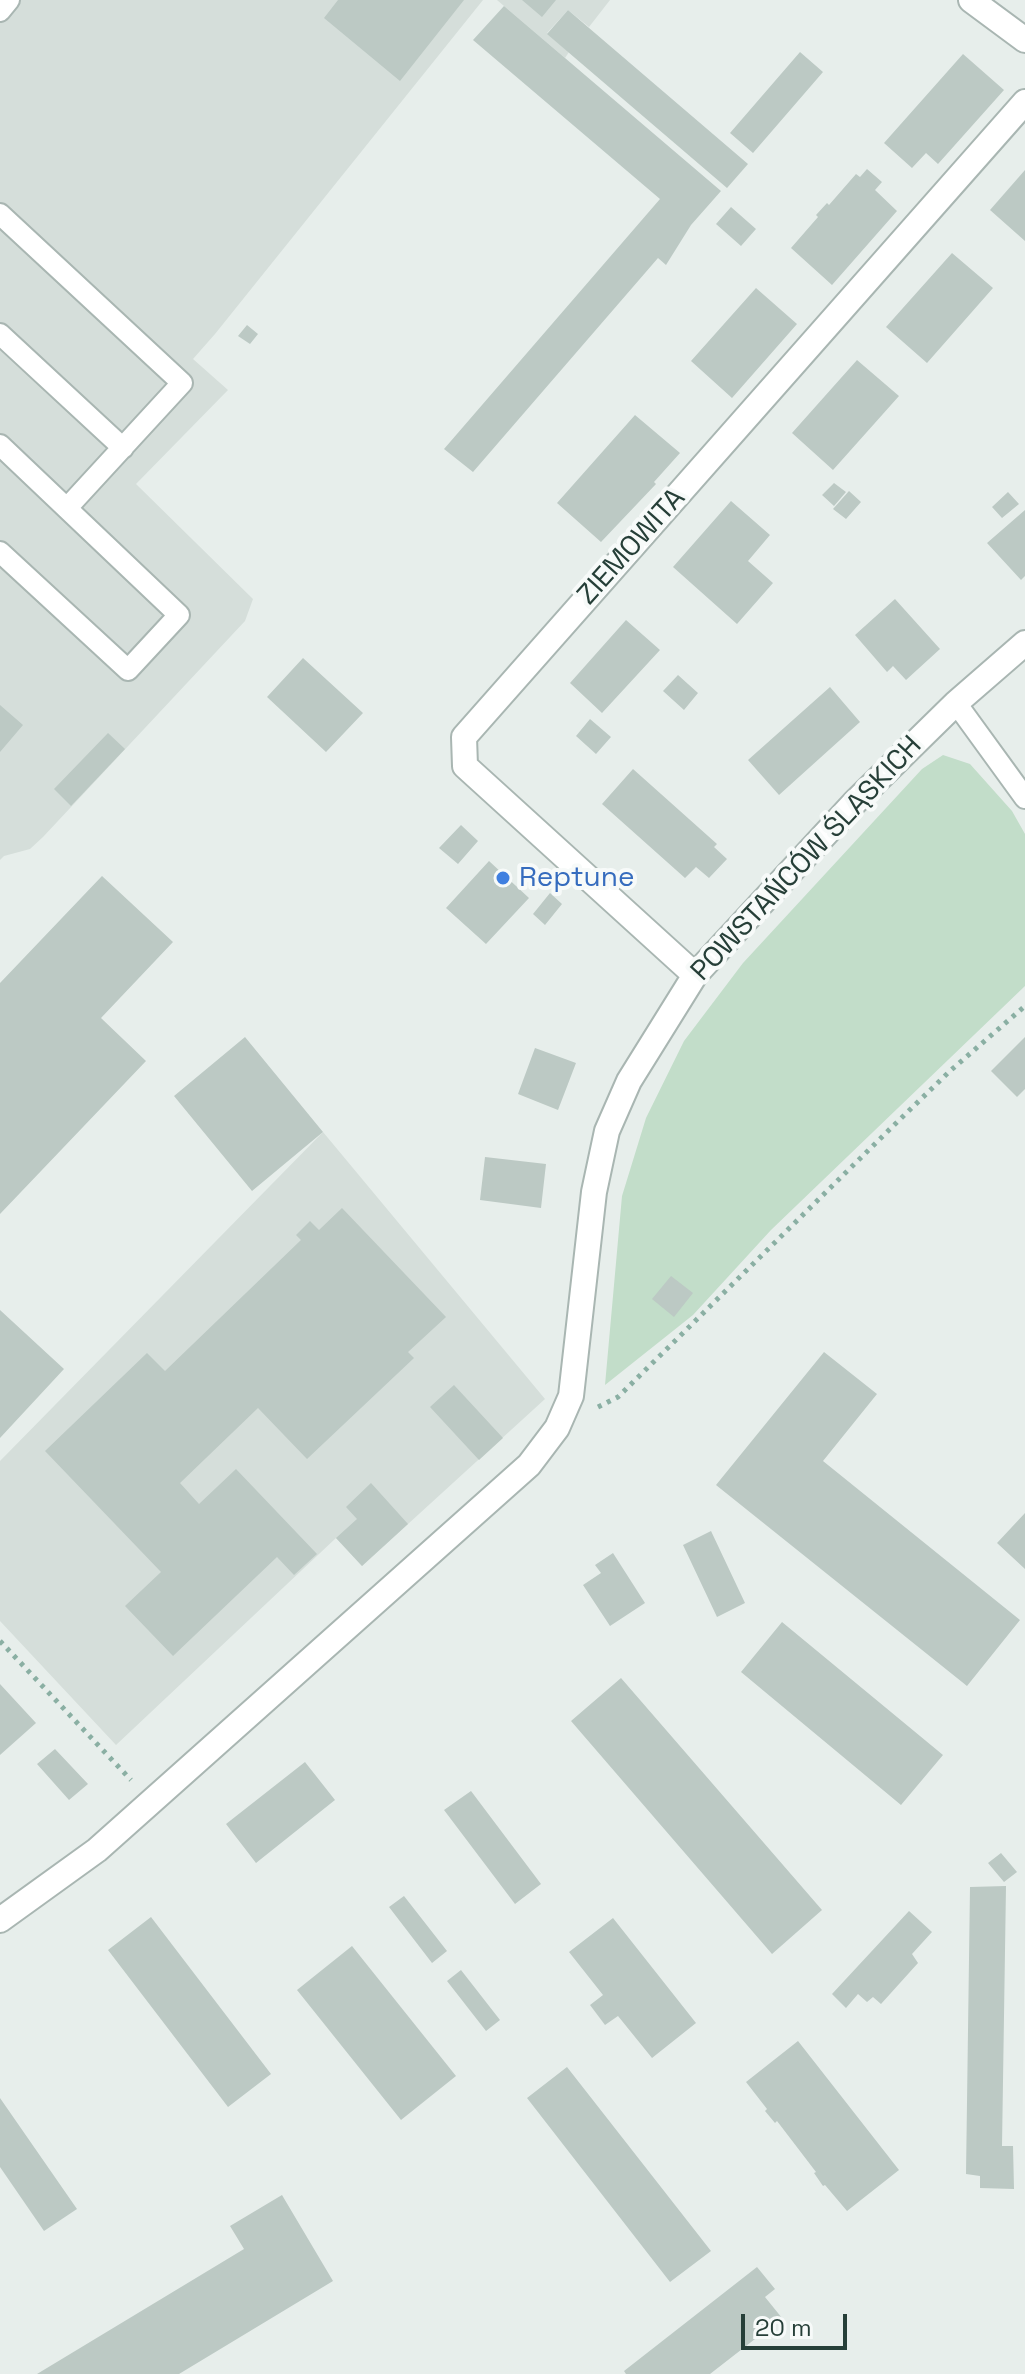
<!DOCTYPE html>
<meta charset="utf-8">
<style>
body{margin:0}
#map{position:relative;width:1025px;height:2374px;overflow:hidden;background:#e7eeeb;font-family:"Space Grotesk",sans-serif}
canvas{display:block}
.scale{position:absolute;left:741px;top:2314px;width:106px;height:36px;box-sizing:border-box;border:4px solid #263f38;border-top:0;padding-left:10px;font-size:24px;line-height:28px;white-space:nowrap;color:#263f38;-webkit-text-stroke:6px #f7faf9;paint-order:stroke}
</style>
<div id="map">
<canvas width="1025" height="2374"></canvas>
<div class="scale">20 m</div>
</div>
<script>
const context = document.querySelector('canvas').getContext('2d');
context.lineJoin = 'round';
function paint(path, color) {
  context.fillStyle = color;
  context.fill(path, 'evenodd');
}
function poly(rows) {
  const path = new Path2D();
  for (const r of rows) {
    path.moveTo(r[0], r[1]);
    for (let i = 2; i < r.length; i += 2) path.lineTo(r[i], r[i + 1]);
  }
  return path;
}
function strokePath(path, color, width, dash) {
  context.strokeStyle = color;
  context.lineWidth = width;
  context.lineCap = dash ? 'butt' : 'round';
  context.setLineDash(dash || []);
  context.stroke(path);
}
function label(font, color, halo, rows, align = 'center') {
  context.font = font + ' "Space Grotesk",sans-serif';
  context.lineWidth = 8;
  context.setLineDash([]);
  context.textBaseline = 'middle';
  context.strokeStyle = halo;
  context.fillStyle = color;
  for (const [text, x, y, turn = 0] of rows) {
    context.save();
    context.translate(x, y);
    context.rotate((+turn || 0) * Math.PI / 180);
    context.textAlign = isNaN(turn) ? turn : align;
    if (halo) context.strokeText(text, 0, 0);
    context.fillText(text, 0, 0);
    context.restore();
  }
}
paint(poly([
 [0,0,483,0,215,334,193,359,228,390,136,484,253,599,245,621,43,837,30,849,4,856,0,860],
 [497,0,610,0,589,27,568,10,547,33,569,52,565,58],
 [323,1132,545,1399,362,1566,336,1538,116,1745,0,1621,0,1461]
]), '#d5deda');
paint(poly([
 [943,755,970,764,1012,811,1025,834,1025,986,771,1230,693,1315,605,1385,622,1196,646,1118,684,1041,743,963,922,769]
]), '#c2ddc9');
paint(poly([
 [338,0,464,0,400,81,324,18],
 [522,0,556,0,542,17],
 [504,6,721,191,691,225,666,265,658,258,473,472,444,449,660,199,473,40],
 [568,10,748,164,727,188,547,34],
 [800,52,823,72,753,153,730,133],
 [963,54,1004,90,938,164,926,153,912,168,884,143],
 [867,169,882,182,875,190,897,211,832,285,791,248,818,217,816,215,827,203,829,205,856,174,860,177],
 [1025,170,1025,241,990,210],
 [731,207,756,229,741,246,716,224],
 [952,253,993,288,927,363,886,327],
 [756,288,797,324,732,398,691,361],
 [247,325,258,334,250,344,238,336],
 [857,360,899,396,833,470,792,433],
 [635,415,680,453,654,482,656,484,601,542,557,503],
 [834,483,846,492,834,506,822,495],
 [849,491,861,502,846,519,833,509],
 [1008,492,1019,504,1002,518,992,507],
 [731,501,770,535,748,561,773,583,737,624,673,567],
 [1025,510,1025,576,1021,580,987,543],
 [895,599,940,649,906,680,893,666,887,672,855,635],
 [626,620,660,650,602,713,570,683],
 [303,658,363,713,326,752,267,697],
 [678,675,698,693,684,710,663,691],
 [830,687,860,722,779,795,748,760],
 [0,705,23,725,0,752],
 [590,719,611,737,596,754,576,736],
 [108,733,125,749,71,806,54,789],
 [633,769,717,844,714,847,727,859,709,878,696,867,685,878,602,804],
 [461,825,478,841,458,864,439,848],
 [489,861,529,898,486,944,446,908],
 [102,876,173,942,101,1018,146,1061,0,1214,0,983],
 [550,893,562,904,545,925,533,914],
 [245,1037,323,1132,252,1191,174,1096],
 [1025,1037,1025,1089,1017,1097,991,1071],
 [535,1048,576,1063,558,1110,518,1094],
 [485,1157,546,1164,541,1208,480,1200],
 [342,1208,446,1317,408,1352,414,1358,307,1459,258,1408,180,1483,199,1504,236,1469,317,1554,294,1575,277,1557,173,1656,125,1606,161,1572,45,1451,147,1353,165,1371,301,1240,296,1235,310,1221,319,1230],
 [671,1276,693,1293,674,1317,652,1299],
 [0,1310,64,1369,0,1438],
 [824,1352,877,1394,823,1461,1020,1620,967,1686,716,1485],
 [454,1385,503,1438,479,1460,430,1407],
 [371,1483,408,1524,362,1566,336,1538,357,1519,346,1507],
 [1025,1513,1025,1569,997,1543],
 [711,1531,745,1603,717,1617,683,1545],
 [613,1553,645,1603,610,1626,583,1585,601,1573,595,1565],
 [782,1622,943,1755,901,1805,741,1672],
 [621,1678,822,1910,772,1954,571,1721],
 [0,1684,36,1723,0,1755],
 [55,1749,88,1784,69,1800,37,1764],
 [305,1762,335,1800,256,1863,226,1824],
 [471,1791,541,1884,515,1904,444,1810],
 [1001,1853,1017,1872,1004,1882,988,1863],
 [1006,1886,1002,2146,1013,2146,1014,2189,980,2188,980,2176,966,2174,970,1887],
 [404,1896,447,1951,432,1963,389,1907],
 [909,1911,932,1932,912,1954,918,1963,881,2004,873,1997,867,2002,858,1994,846,2008,832,1994],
 [151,1917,271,2074,228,2107,108,1950],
 [613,1918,696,2023,652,2058,618,2016,605,2025,590,2005,603,1995,569,1952],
 [352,1946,456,2076,401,2120,297,1990],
 [461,1970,500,2020,486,2031,447,1981],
 [798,2041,899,2170,847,2211,825,2185,823,2186,814,2173,816,2172,777,2121,775,2123,765,2111,767,2109,746,2082],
 [567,2067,711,2251,670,2282,527,2098],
 [0,2098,77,2209,44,2231,0,2167],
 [282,2195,333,2281,179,2374,37,2374,244,2249,230,2226],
 [757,2267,775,2289,765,2297,782,2318,710,2374,626,2374,624,2371]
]), '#bcc9c4');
const service = poly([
 [0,11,9,0],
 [0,214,182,383,67,508],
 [0,334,123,448],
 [0,445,179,615,128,670,0,552],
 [956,703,1025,798]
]);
const minor = poly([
 [971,0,1025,40],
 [695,975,465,766,464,737,1025,102],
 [0,1920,97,1850,529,1465,557,1428,571,1396,594,1192,607,1131,629,1081,695,975,855,802,956,703,1025,643]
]);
strokePath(service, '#a9b6b2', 24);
strokePath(minor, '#a9b6b2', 28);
strokePath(poly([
 [598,1407,618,1397,891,1128,950,1071,1025,1006],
 [0,1641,131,1780]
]), '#8aafa3', 5, [4, 6]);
strokePath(service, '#fff', 20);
strokePath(minor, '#fff', 24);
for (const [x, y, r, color] of [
 [503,878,8,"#3f7fe0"]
]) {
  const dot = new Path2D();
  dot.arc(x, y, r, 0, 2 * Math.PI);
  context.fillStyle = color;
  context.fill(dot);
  strokePath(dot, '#f7faf9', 3);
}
label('28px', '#263f38', '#f7faf9', [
 ["ZIEMOWITA",632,547,-48],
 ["POWSTAŃCÓW ŚLĄSKICH",807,859,-47]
]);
label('28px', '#366cbe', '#f7faf9', [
 ["Reptune",519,878]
], 'left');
</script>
